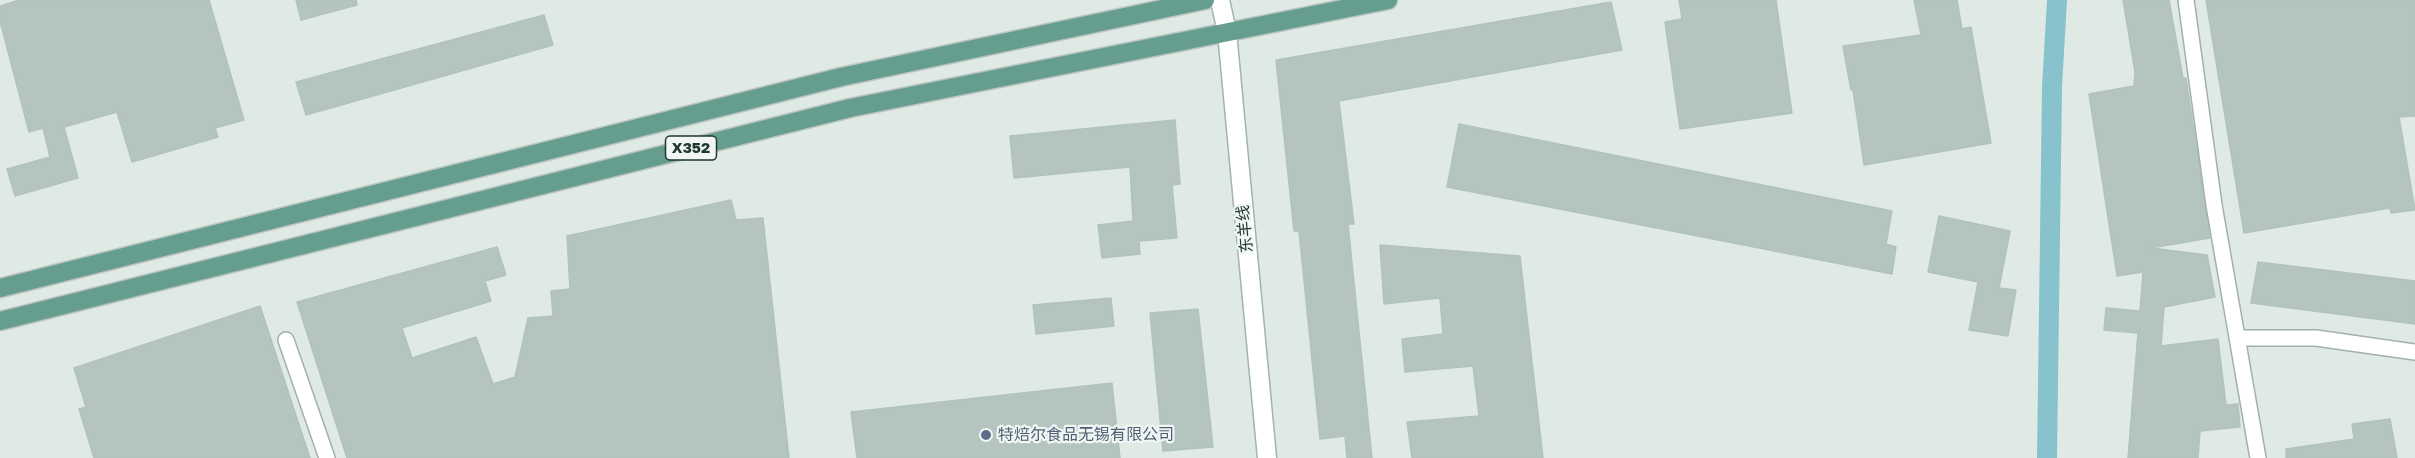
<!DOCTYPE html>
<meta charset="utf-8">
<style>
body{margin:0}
canvas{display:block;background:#dfeae5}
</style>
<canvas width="2415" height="458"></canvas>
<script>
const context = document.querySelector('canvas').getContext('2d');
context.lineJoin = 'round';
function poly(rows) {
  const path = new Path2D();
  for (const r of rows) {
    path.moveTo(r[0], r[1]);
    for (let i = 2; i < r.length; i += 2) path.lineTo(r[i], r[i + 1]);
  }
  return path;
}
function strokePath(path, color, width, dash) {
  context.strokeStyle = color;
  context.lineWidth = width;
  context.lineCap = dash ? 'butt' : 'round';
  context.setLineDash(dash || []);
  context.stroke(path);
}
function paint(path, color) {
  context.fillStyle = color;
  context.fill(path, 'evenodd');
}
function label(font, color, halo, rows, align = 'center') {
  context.font = font + ' "Golos Text","Noto Sans SC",sans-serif';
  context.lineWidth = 4.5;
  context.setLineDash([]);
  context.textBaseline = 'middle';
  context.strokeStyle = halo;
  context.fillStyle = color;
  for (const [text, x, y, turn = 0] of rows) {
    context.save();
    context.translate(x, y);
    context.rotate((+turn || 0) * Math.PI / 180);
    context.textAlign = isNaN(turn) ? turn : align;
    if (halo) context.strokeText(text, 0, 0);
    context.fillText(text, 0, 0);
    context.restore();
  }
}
strokePath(poly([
 [2047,458,2052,87,2057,0]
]), '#88c3cd', 20);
const building = poly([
 [19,0,209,0,244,120,215,128,218,137,132,162,117,112,64,127,78,178,15,196,7,169,50,157,43,128,29,132,0,21,0,6,19,0],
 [296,0,356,0,357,5,301,20,296,0],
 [1679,0,1776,0,1792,113,1680,129,1665,22,1682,19,1679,0],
 [1914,0,1957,0,1962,29,1971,27,1991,143,1864,165,1853,90,1851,90,1843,46,1921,35,1914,0],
 [2123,0,2169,0,2183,78,2186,78,2210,238,2151,248,2207,255,2215,297,2164,307,2161,346,2218,339,2226,405,2238,404,2240,427,2200,431,2198,458,2128,458,2138,333,2104,330,2106,308,2140,311,2143,272,2117,276,2089,94,2134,86,2135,72,2123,0],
 [2206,0,2415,0,2415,116,2399,117,2415,210,2391,213,2390,208,2244,233,2206,0],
 [1611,2,1622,50,1339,101,1354,224,1348,224,1372,458,1347,458,1345,436,1320,439,1299,231,1294,231,1276,60,1611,2],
 [544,15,553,45,306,115,296,82,544,15],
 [1175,120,1180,184,1172,185,1177,238,1139,241,1140,254,1102,258,1098,225,1133,221,1130,167,1014,178,1010,136,1175,120],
 [1459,124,1892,211,1886,244,1896,247,1892,274,1447,187,1459,124],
 [731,200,736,220,763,218,789,458,347,458,297,302,497,247,506,275,485,281,491,301,402,328,412,358,476,337,493,384,515,377,528,318,553,316,551,291,570,289,567,236,731,200],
 [1939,216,2010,231,1999,288,2016,290,2008,336,1969,330,1978,282,1928,272,1939,216],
 [1380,245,1520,256,1543,458,1412,458,1407,422,1479,416,1473,366,1405,372,1402,339,1443,334,1440,298,1384,304,1380,245],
 [2258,262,2415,281,2415,324,2251,303,2258,262],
 [1111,298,1114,326,1036,334,1033,305,1111,298],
 [260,306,310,458,94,458,79,409,86,407,74,368,260,306],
 [1198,309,1213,447,1163,451,1150,313,1198,309],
 [1112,383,1120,458,857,458,851,412,1112,383],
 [2390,419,2397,458,2286,458,2286,449,2354,439,2352,424,2390,419]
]);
paint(building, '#b4c4be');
strokePath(building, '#b2c3bc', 1.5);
const street = poly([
 [2186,0,2214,205,2258,458],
 [2239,338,2316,338,2415,352],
 [286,340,327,458]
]);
const secondary = poly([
 [1220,0,1227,32,1267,458]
]);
const primary = poly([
 [0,288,841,77,1205,0],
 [0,321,850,108,1388,0]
]);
strokePath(street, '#a2b1ac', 18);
strokePath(secondary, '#9fb5ad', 21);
strokePath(primary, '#bcc4c2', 21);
strokePath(street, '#fff', 15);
strokePath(secondary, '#fff', 18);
strokePath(primary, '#659e8f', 18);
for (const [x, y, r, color] of [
 [986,435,6,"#5c6f8a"]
]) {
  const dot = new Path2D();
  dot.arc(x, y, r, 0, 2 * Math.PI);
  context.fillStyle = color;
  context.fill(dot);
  strokePath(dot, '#eff6f3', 2);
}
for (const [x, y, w] of [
 [691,148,51]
]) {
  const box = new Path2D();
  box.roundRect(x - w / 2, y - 12, w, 24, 4.5);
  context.fillStyle = '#eff6f3';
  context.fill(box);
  strokePath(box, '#213932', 1.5);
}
label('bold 15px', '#213932', null, [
 ["X352",691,148]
]);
label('16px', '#213932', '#eff6f3', [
 ["东羊线",1245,229,-95]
]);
label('16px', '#4e5e75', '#eff6f3', [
 ["特焙尔食品无锡有限公司",998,435]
], 'left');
</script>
